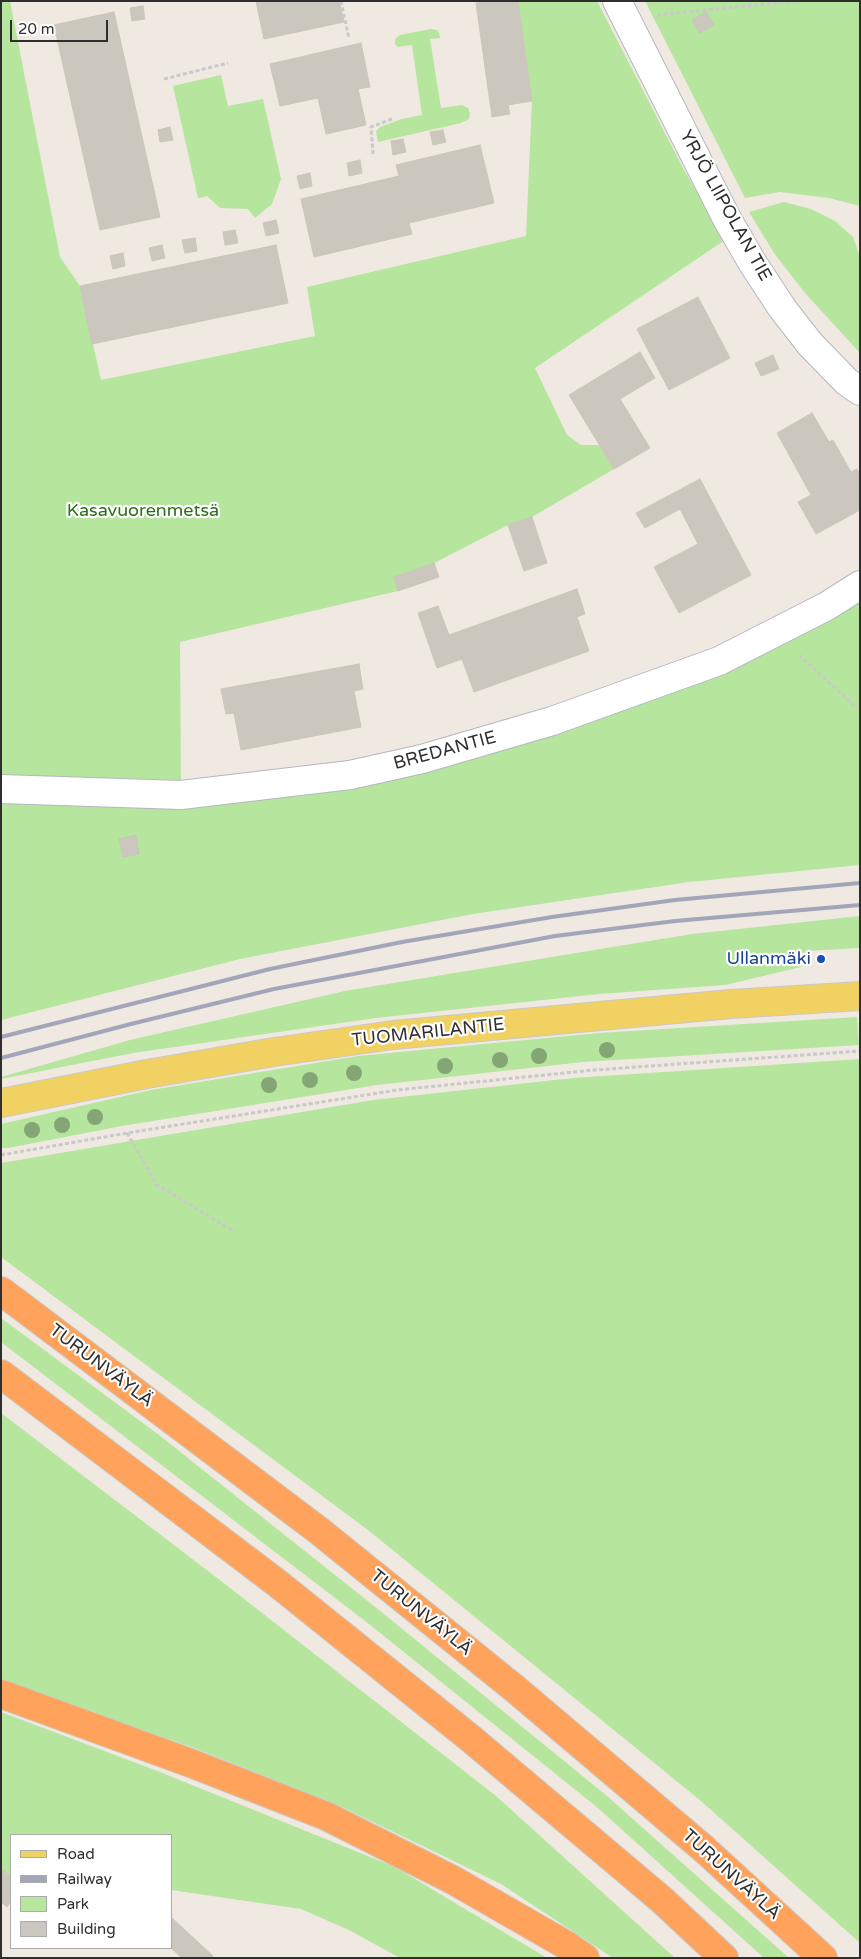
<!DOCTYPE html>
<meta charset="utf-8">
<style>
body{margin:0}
#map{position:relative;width:861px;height:1959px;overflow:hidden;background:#efe9e1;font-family:"Varela Round",sans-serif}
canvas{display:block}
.frame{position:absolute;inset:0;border:2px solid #2e2e2e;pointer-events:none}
.legend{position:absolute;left:10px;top:1834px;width:162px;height:115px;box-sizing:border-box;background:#fff;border:1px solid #ababab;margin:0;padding:6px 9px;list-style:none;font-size:15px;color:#2e2e2e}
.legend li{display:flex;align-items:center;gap:10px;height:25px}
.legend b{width:25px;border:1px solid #ababab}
.scale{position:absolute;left:10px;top:20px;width:98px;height:22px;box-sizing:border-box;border:2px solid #2e2e2e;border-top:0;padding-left:6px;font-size:15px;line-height:18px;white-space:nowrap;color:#2e2e2e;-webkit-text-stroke:4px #fff;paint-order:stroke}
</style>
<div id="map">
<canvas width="861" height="1959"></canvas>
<div class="frame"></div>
<ul class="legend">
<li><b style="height:6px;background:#f2d163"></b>Road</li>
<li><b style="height:6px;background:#a3a6b8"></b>Railway</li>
<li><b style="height:14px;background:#b6e59e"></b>Park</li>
<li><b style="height:14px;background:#cbc7bf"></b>Building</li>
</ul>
<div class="scale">20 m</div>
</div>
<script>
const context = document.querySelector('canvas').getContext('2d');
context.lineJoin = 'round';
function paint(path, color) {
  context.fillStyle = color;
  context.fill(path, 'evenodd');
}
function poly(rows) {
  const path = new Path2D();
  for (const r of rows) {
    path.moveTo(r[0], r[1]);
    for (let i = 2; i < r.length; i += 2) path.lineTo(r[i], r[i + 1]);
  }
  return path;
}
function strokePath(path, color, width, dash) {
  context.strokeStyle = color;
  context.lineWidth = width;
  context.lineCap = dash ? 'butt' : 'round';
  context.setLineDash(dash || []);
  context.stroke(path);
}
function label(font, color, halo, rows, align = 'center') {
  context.font = font + ' "Varela Round",sans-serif';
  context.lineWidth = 4.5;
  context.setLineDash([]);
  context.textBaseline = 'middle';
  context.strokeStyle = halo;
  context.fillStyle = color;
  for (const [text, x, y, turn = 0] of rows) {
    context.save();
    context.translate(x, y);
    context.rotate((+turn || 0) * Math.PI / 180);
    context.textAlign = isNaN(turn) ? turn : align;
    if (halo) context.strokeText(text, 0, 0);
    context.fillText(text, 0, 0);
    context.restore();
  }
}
paint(poly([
 [1,1,10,1,60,257,80,286,101,380,315,336,307,287,526,236,532,101,518,1,597,1,684,170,725,240,535,368,567,435,581,445,599,445,614,469,532,517,508,525,434,563,394,577,398,591,180,642,181,786,99,786,98,807,364,785,860,600,860,865,689,882,473,914,240,959,1,1020],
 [645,1,860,1,860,206,829,198,780,192,745,198],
 [431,29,437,30,439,33,440,38,430,39,441,108,462,105,468,108,470,113,469,119,461,123,378,142,376,131,380,127,402,119,422,115,412,45,398,47,395,44,395,39,400,35],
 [221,75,228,106,263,99,281,179,272,204,255,218,248,209,220,208,207,196,198,198,173,86],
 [784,202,811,209,835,221,853,237,860,257,860,353,805,293,774,253,749,212],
 [860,916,860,948,806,951,801,967,725,985,599,994,376,1018,133,1053,1,1079,1,1077,130,1040,345,991,692,934],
 [857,1017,859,1045,583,1062,377,1085,122,1126,8,1148,1,1148,1,1124,151,1090,358,1056,599,1033],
 [860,1059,860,1943,701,1801,368,1530,1,1257,1,1163,373,1100,573,1078],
 [1,1318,159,1435,379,1610,607,1796,789,1958,764,1958,598,1808,369,1624,1,1342],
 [1,1413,225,1584,496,1796,675,1958,613,1958,501,1884,342,1807,197,1749,43,1696,1,1680],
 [1,1712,160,1772,395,1867,547,1958,400,1958,349,1930,301,1909,171,1890,171,1835,11,1835,11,1877,1,1868]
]), '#b6e59e');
const building = poly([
 [256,1,339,1,344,22,264,39,256,1],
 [489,1,518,1,532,101,508,105,510,114,492,117,476,3,489,1],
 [143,6,145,19,132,21,130,8,143,6],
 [114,12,160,217,100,230,54,25,114,12],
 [706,12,714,25,699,33,692,20,706,12],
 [361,43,370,87,358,89,366,125,326,134,318,98,280,106,270,64,361,43],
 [170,127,173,140,160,142,158,130,170,127],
 [443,130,446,142,433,145,430,132,443,130],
 [403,139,406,152,393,155,391,141,403,139],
 [480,145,494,203,409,223,412,234,314,257,301,199,399,176,396,165,480,145],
 [360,160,362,173,349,176,347,163,360,160],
 [310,173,312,186,300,189,297,176,310,173],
 [276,220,279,233,266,236,263,223,276,220],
 [235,230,238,243,225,245,223,232,235,230],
 [195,238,197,251,185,253,182,240,195,238],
 [162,245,165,258,152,261,149,248,162,245],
 [276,245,288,303,92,344,80,286,276,245],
 [123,253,125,266,113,269,110,256,123,253],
 [698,297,730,358,669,390,637,329,698,297],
 [640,352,655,378,620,399,650,448,614,469,569,395,640,352],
 [773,355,779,369,761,376,755,363,773,355],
 [812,413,829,442,833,440,851,472,857,469,860,474,860,510,816,534,798,502,811,495,777,433,812,413],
 [700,479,751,575,679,613,654,567,698,544,680,509,645,528,636,513,700,479],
 [532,517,547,563,524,571,508,525,532,517],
 [434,563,439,577,398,591,394,577,434,563],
 [577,589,585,614,577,617,589,651,474,692,462,659,437,668,418,613,438,606,449,635,577,589],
 [359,664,363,689,354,691,361,727,241,750,234,713,226,714,221,689,359,664],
 [136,835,139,854,123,857,119,839,136,835],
 [1,1868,11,1877,11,1901,7,1907,1,1902,1,1868],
 [171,1917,213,1956,211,1958,182,1958,171,1948,171,1917]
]);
paint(building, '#cbc7bf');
strokePath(building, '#cbc5ba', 1);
const minor = poly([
 [617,1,726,217,752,262,782,308,810,344,847,382,860,391],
 [1,789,181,795,350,775,422,759,552,721,719,661,827,606,860,585]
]);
const major = poly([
 [1,1103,147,1074,274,1052,393,1035,731,1004,860,996]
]);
const highway = poly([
 [1,1291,318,1530,514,1688,704,1849,823,1958],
 [1,1374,277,1583,470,1738,662,1900,724,1958],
 [1,1694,193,1764,326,1816,453,1880,566,1945,585,1958]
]);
strokePath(minor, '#b4b7c1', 30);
strokePath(major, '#c9c9c9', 30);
strokePath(highway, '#c9c9c9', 30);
strokePath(poly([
 [341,1,349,39],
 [657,15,795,1],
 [164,79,228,63],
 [373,154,371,127,392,119],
 [799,655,857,708],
 [127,1133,157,1185,235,1232],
 [1,1155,127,1133,397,1090,594,1070,860,1051]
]), '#c9c9c9', 3, [4, 2.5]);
strokePath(minor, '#fff', 28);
strokePath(major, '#f2d163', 28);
strokePath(highway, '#ffa35c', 28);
strokePath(poly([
 [1,1037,270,969,402,942,552,917,675,900,860,883],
 [1,1058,131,1024,274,989,555,936,675,921,860,905]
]), '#a3a6b8', 4);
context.fillStyle = '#84a574';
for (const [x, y] of [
 [607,1050],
 [539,1056],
 [500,1060],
 [445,1066],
 [354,1073],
 [310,1080],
 [269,1085],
 [95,1117],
 [62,1125],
 [32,1130]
]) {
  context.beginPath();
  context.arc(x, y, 8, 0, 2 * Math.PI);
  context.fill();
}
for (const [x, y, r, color] of [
 [821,959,5,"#1a4fb4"]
]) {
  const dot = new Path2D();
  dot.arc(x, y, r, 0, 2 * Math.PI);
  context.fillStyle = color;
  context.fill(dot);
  strokePath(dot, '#fff', 2);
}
label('18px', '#2e2e2e', '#fff', [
 ["YRJÖ LIIPOLAN TIE",725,206,61],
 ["BREDANTIE",445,751,-15],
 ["TUOMARILANTIE",428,1033,-6],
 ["TURUNVÄYLÄ",101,1366,37],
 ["TURUNVÄYLÄ",421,1613,39],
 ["TURUNVÄYLÄ",731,1875,42]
]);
label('18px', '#2c6e1b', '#fff', [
 ["Kasavuorenmetsä",143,511]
]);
label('18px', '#164399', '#fff', [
 ["Ullanmäki",811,959]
], 'right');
</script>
